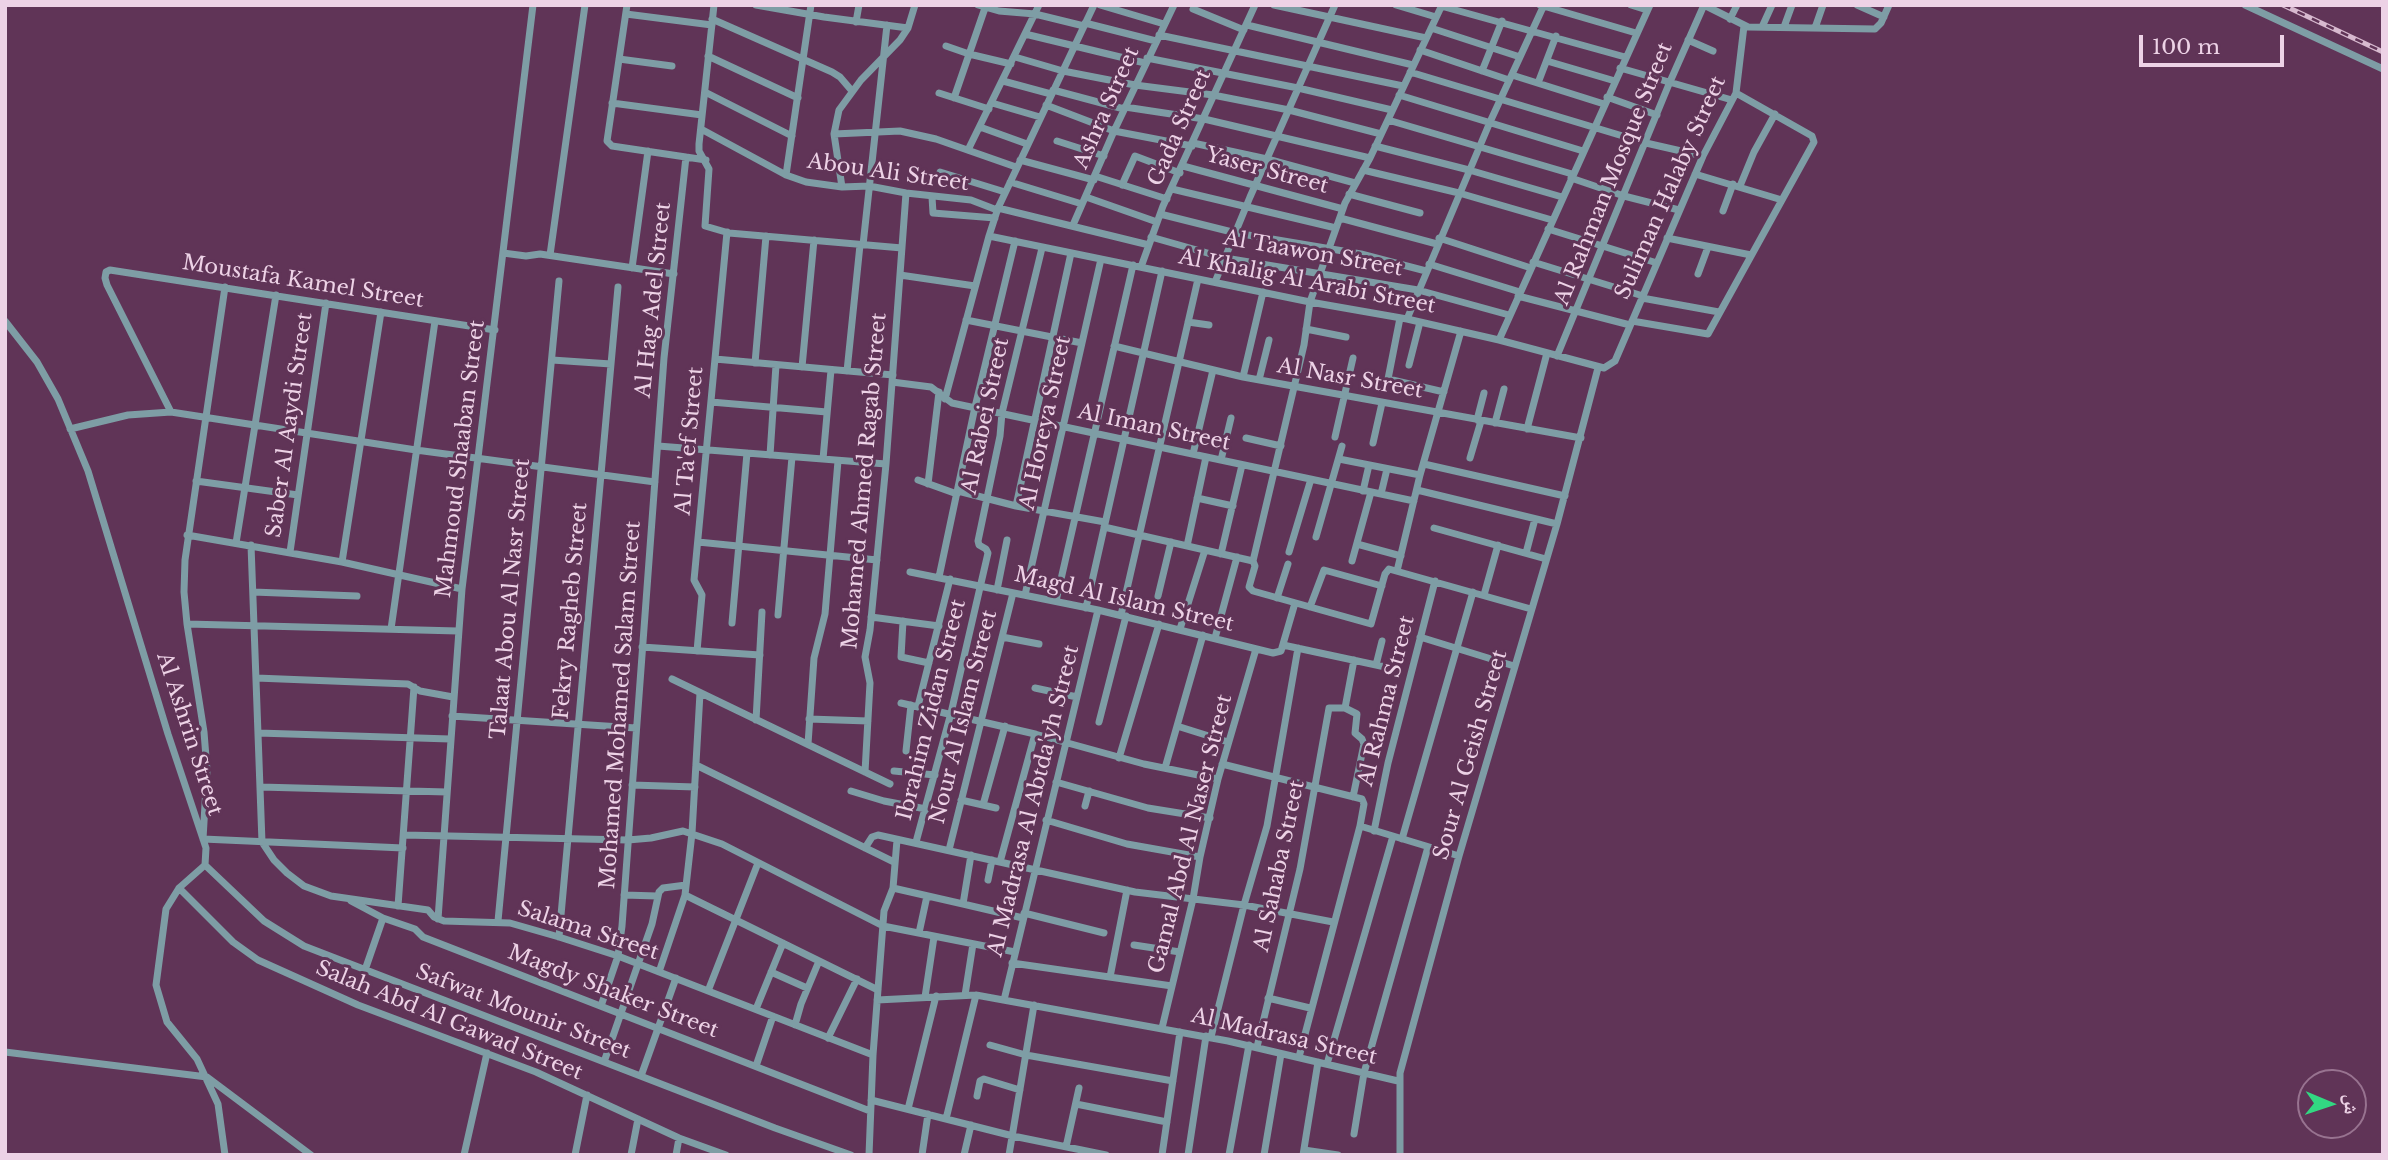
<!DOCTYPE html>
<meta charset="utf-8">
<style>
body{margin:0}
#map{position:relative;width:2388px;height:1160px;overflow:hidden;background:#603457;font-family:"Libre Baskerville","Noto Naskh Arabic",serif}
canvas{display:block}
.frame{position:absolute;inset:0;border:7px solid #edd2e6;pointer-events:none}
.north{position:absolute;left:2297px;top:1069px;width:70px;height:70px;box-sizing:border-box;background:#603457;border:2px solid #987390;border-radius:50%;rotate:92deg;font-size:19px;font-weight:700;line-height:28px;text-align:center;color:#edd2e6}
.north::after{content:'';display:block;margin:auto;width:24px;height:32px;background:#32d882;clip-path:polygon(50% 0,100% 100%,50% 72%,0 100%)}
.scale{position:absolute;left:2139px;top:35px;width:145px;height:32px;box-sizing:border-box;border:4px solid #edd2e6;border-top:0;padding-left:9px;font-size:21px;line-height:24px;white-space:nowrap;color:#edd2e6;-webkit-text-stroke:5px #603457;paint-order:stroke}
</style>
<div id="map">
<canvas width="2388" height="1160"></canvas>
<div class="frame"></div>
<div class="north">ش</div>
<div class="scale">100 m</div>
</div>
<script>
const context = document.querySelector('canvas').getContext('2d');
context.lineJoin = 'round';
function poly(rows) {
  const path = new Path2D();
  for (const r of rows) {
    path.moveTo(r[0], r[1]);
    for (let i = 2; i < r.length; i += 2) path.lineTo(r[i], r[i + 1]);
  }
  return path;
}
function strokePath(path, color, width, dash) {
  context.strokeStyle = color;
  context.lineWidth = width;
  context.lineCap = dash ? 'butt' : 'round';
  context.setLineDash(dash || []);
  context.stroke(path);
}
function label(font, color, halo, rows, align = 'center') {
  context.font = font + ' "Libre Baskerville",serif';
  context.lineWidth = 6;
  context.setLineDash([]);
  context.textBaseline = 'middle';
  context.strokeStyle = halo;
  context.fillStyle = color;
  for (const [text, x, y, turn = 0] of rows) {
    context.save();
    context.translate(x, y);
    context.rotate((+turn || 0) * Math.PI / 180);
    context.textAlign = isNaN(turn) ? turn : align;
    if (halo) context.strokeText(text, 0, 0);
    context.fillText(text, 0, 0);
    context.restore();
  }
}
strokePath(poly([
 [627,5,607,141,612,146,706,160],
 [714,5,699,144,699,151,709,169,705,226,729,233,902,248],
 [756,5,824,17,908,28],
 [978,5,999,11,1035,14,1084,26],
 [1100,5,1164,24],
 [1274,5,1426,38],
 [1396,5,1436,17],
 [1442,5,1370,158,1345,203,1310,302,1304,345,1253,561,1255,566,1249,587,1253,591,1371,624,1385,574,1389,569,1531,609],
 [1540,5,1636,33],
 [1631,5,1647,10],
 [1704,5,1748,27,1875,29,1881,23,1889,5],
 [1857,5,1884,17],
 [2245,5,2383,69],
 [1441,6,1625,57],
 [1193,9,1244,30],
 [626,14,712,25],
 [712,19,832,72,840,77,852,91],
 [1730,19,1737,5],
 [856,22,859,5],
 [1085,23,1156,41],
 [1247,25,1413,65],
 [1762,27,1772,5],
 [1784,27,1792,5],
 [1431,28,1520,57],
 [1815,28,1823,5],
 [1025,34,1145,63],
 [1159,35,1403,86],
 [1688,40,1713,51],
 [946,46,969,54,1011,64],
 [1420,50,1509,80],
 [708,56,798,98],
 [1015,57,1063,71,1135,85,1213,95,1289,110,1381,134],
 [1147,58,1298,88,1392,110],
 [619,59,672,66],
 [1547,61,1615,81],
 [1620,68,1732,100],
 [1482,71,1502,21],
 [1410,72,1646,143,1703,156],
 [1512,75,1604,104],
 [1003,81,1051,94],
 [1538,83,1556,36],
 [1053,90,1124,109],
 [705,92,792,136],
 [939,93,989,109],
 [1399,95,1583,151],
 [1607,97,1657,115],
 [954,98,985,8],
 [612,103,702,115],
 [992,103,1040,117],
 [1046,105,1114,131,1192,146],
 [1125,107,1204,119,1370,158],
 [1388,120,1572,174],
 [980,127,1027,144],
 [701,129,786,175,806,182,842,187,869,186,906,193,971,200,997,210],
 [834,134,900,131,936,139,1016,167],
 [1057,141,1104,156],
 [1193,143,1267,159,1355,183],
 [1375,146,1469,170,1562,197],
 [968,150,1039,5],
 [1020,160,1094,180],
 [1183,166,1343,209],
 [1363,170,1459,193,1552,220],
 [940,172,1005,192],
 [1695,174,1782,200],
 [786,175,811,5],
 [1095,176,1167,199],
 [1571,178,1624,196,1679,210],
 [1010,182,1082,204],
 [1122,185,1135,156,1180,173],
 [1740,186,1754,152,1775,114],
 [842,187,834,134,839,110,861,80,900,40,908,28,915,5],
 [1172,189,1336,228],
 [1349,194,1420,213],
 [932,197,933,213,995,218],
 [1086,197,1157,222],
 [998,208,1149,245],
 [1723,211,1733,184],
 [1160,214,1236,233,1361,254,1426,271],
 [1340,218,1437,244],
 [1073,225,1114,131,1174,5],
 [1548,229,1657,263],
 [989,236,1310,302,1407,319,1499,340,1604,368,1615,361,1703,156,1736,93,1744,26],
 [1151,237,1225,258,1418,290,1509,315],
 [1439,238,1531,268],
 [1667,238,1751,255],
 [863,245,887,25],
 [503,253,526,256,540,254,674,274],
 [550,255,585,5],
 [1533,262,1643,296],
 [1429,264,1520,292],
 [1141,267,1163,206,1255,5],
 [632,268,648,151],
 [1698,274,1708,247],
 [900,275,975,286],
 [1215,282,1250,197,1335,5],
 [225,287,185,560,184,592,187,624,204,732,207,770,203,839,403,848],
 [1518,296,1630,325],
 [1642,298,1719,312],
 [1400,318,1388,379,1444,392],
 [1407,319,1490,122,1544,5],
 [966,320,1082,343],
 [5,321,37,362,58,399,88,471,168,734,206,848,205,865,179,888,166,909,156,985,167,1022,197,1059,218,1104,225,1155],
 [1632,321,1708,334,1814,142,1812,136,1736,93],
 [1188,322,1209,325],
 [1306,329,1346,337],
 [1499,340,1650,5],
 [1114,346,1243,377,1581,438],
 [1557,356,1669,84,1704,5],
 [715,359,893,375],
 [552,360,611,364],
 [755,363,766,236],
 [1409,365,1420,322],
 [802,367,814,240],
 [847,371,860,245],
 [1243,377,1263,292],
 [1259,380,1269,340],
 [892,382,931,387,952,403,1414,501],
 [945,399,989,236,998,208,1094,5],
 [711,402,827,412],
 [171,412,107,285,105,278,106,272,110,270,495,330],
 [1477,420,1484,393],
 [1495,423,1504,389],
 [70,429,128,415,171,412,416,450,655,482],
 [1527,429,1547,353],
 [1335,437,1353,358],
 [1246,438,1281,446],
 [1373,443,1382,403],
 [658,446,886,464],
 [1193,454,1213,370],
 [770,455,776,365],
 [1470,458,1481,421],
 [823,459,831,370],
 [1339,459,1420,475],
 [1221,460,1231,418],
 [1424,464,1565,496],
 [918,480,957,494],
 [196,481,298,495],
 [928,484,939,392],
 [1417,490,1557,524],
 [958,491,1016,506,1105,522],
 [1363,491,1369,465],
 [1381,494,1387,469],
 [1197,498,1233,506],
 [1016,506,1071,253],
 [1104,527,1253,561],
 [1434,528,1546,559],
 [187,535,342,562,462,589],
 [1316,537,1342,446],
 [698,542,877,560],
 [236,543,276,295],
 [1357,544,1401,556],
 [251,545,262,842,274,860,287,873,304,886,331,896,428,910,434,917,444,921,510,923,559,937,618,956,873,1055],
 [1187,546,1206,457],
 [290,552,326,303],
 [1289,552,1311,479],
 [1526,553,1535,519],
 [1221,554,1242,465],
 [1352,561,1371,492],
 [342,562,381,312],
 [1397,571,1420,475,1461,331],
 [910,572,1098,610,1273,653,1281,651,1295,603],
 [939,577,975,407,1015,241],
 [997,590,1007,540],
 [253,592,357,596],
 [1025,595,1101,259],
 [1484,595,1498,545],
 [1158,596,1171,542],
 [1277,598,1288,564],
 [1056,601,1133,265],
 [1310,607,1324,570,1382,586],
 [1086,608,1162,271],
 [778,615,792,457],
 [1121,615,1198,279],
 [871,617,939,626],
 [903,621,901,657,929,663],
 [732,623,747,453],
 [187,624,458,631],
 [391,629,435,321],
 [1180,629,1205,550],
 [1002,637,1039,644],
 [1420,637,1514,666],
 [1215,638,1237,557],
 [1283,645,1390,668],
 [642,647,760,655],
 [697,651,702,595,694,580,727,232],
 [1376,665,1382,641],
 [256,678,408,684,420,691,453,697],
 [672,679,890,784],
 [1035,688,1077,697],
 [901,703,1035,734,1144,764,1218,779],
 [918,706,950,579],
 [452,716,636,728],
 [809,719,868,721],
 [756,720,762,612],
 [1099,722,1126,616],
 [1177,726,1228,742],
 [258,733,450,739],
 [808,744,814,658,825,614,838,461],
 [906,751,911,705],
 [1119,758,1159,624],
 [1222,764,1362,799,1364,804,1360,826,1459,856],
 [696,765,894,862],
 [1165,768,1203,635],
 [894,771,935,775],
 [865,772,870,683,865,657,870,630,886,464,906,193],
 [1056,782,1148,808,1210,818],
 [632,785,695,787],
 [260,787,447,792],
 [851,791,884,801,926,809],
 [1353,797,1364,744,1362,739,1355,733,1357,714,1345,708,1354,660],
 [961,800,996,808],
 [983,805,1005,726],
 [1085,806,1089,791],
 [1046,820,1127,844,1200,857],
 [1374,831,1388,763,1435,581],
 [404,835,628,840,651,838,683,831,722,844,883,926,1015,952],
 [1402,839,1473,592],
 [916,842,951,713,988,553,986,549,979,545,978,541,1000,436,1002,413,1042,248],
 [865,848,872,837,878,835,1135,892,1244,905,1333,922],
 [949,850,1013,593],
 [971,855,963,904,1023,918],
 [1000,862,1035,734],
 [205,865,264,921,304,946,775,1128,851,1155],
 [988,880,992,860],
 [179,888,233,942,258,960,358,1005,536,1072,679,1138,726,1155],
 [893,888,963,904],
 [624,895,657,896],
 [685,895,878,990],
 [351,901,383,918,415,929,423,937,870,1111],
 [398,906,414,687],
 [1024,913,1104,933],
 [438,919,462,589,533,5],
 [498,921,559,281],
 [919,933,927,896],
 [559,937,618,287],
 [1134,945,1180,952],
 [1012,963,1172,986],
 [365,970,383,918],
 [659,972,685,895,692,833,700,693],
 [771,972,807,988],
 [1110,977,1127,890],
 [708,991,758,863],
 [965,995,973,944],
 [925,997,934,937],
 [1268,998,1310,1008],
 [877,1000,976,995,1228,1041,1398,1081],
 [1004,1000,1098,610],
 [601,1006,618,956,622,926,664,358,686,157],
 [756,1009,783,943],
 [795,1025,801,1004,819,961],
 [1162,1028,1193,899,1200,857,1218,779,1256,649],
 [1211,1037,1244,905,1267,826,1298,648],
 [828,1038,857,979],
 [990,1045,1026,1055,1173,1081],
 [1257,1047,1300,869,1329,708,1345,708],
 [5,1052,207,1077,311,1155],
 [1299,1057,1360,826],
 [604,1062,652,924,659,892,663,888,686,885],
 [1327,1064,1393,836],
 [756,1066,773,1016],
 [641,1076,676,978],
 [977,1096,980,1081,984,1079,1020,1090],
 [871,1100,1013,1136,1106,1155],
 [1076,1104,1167,1122],
 [908,1109,936,996],
 [946,1119,976,995],
 [1354,1134,1364,1073,1428,847],
 [1066,1147,1079,1088],
 [1304,1150,1338,1155],
 [464,1155,487,1053],
 [575,1155,587,1095],
 [631,1155,638,1119],
 [676,1155,679,1138],
 [869,1155,873,1055,884,911,893,888,897,840],
 [922,1155,928,1114],
 [964,1155,971,1125],
 [1009,1155,1034,1005],
 [1162,1155,1180,1032],
 [1188,1155,1206,1036],
 [1229,1155,1249,1045],
 [1264,1155,1281,1054],
 [1303,1155,1318,1062],
 [1400,1155,1400,1073,1459,856,1557,524,1598,368]
]), '#7e9da5', 7);
const rail = poly([
 [2283,5,2383,52]
]);
strokePath(rail, '#d7b9cf', 5);
strokePath(rail, '#603457', 2.5, [8]);
label('21px', '#edd2e6', '#603457', [
 ["Ashra Street",1107,108,-66],
 ["Gada Street",1180,128,-66],
 ["Yaser Street",1267,171,15],
 ["Abou Ali Street",888,173,8],
 ["Al Rahman Mosque Street",1614,174,-68],
 ["Suliman Halaby Street",1671,188,-66],
 ["Al Taawon Street",1313,254,10],
 ["Moustafa Kamel Street",303,282,9],
 ["Al Khalig Al Arabi Street",1307,282,11],
 ["Al Hag Adel Street",654,300,-84],
 ["Al Nasr Street",1350,379,10],
 ["Al Rabei Street",986,416,-78],
 ["Al Horeya Street",1046,423,-78],
 ["Saber Al Aaydi Street",290,425,-82],
 ["Al Iman Street",1154,428,12],
 ["Al Ta'ef Street",690,441,-85],
 ["Mahmoud Shaaban Street",461,459,-83],
 ["Mohamed Ahmed Ragab Street",865,481,-85],
 ["Talaat Abou Al Nasr Street",511,599,-85],
 ["Magd Al Islam Street",1124,600,13],
 ["Fekry Ragheb Street",571,611,-85],
 ["Al Rahma Street",1387,701,-76],
 ["Mohamed Mohamed Salam Street",621,705,-86],
 ["Ibrahim Zidan Street",932,710,-76],
 ["Nour Al Islam Street",964,717,-76],
 ["Al Ashrin Street",189,734,72],
 ["Sour Al Geish Street",1471,755,-74],
 ["Al Madrasa Al Abtda'yh Street",1034,801,-76],
 ["Gamal Abd Al Naser Street",1191,834,-76],
 ["Al Sahaba Street",1280,866,-78],
 ["Salama Street",588,931,18],
 ["Magdy Shaker Street",613,992,21],
 ["Safwat Mounir Street",523,1012,21],
 ["Salah Abd Al Gawad Street",449,1021,22],
 ["Al Madrasa Street",1284,1037,13]
]);
</script>
